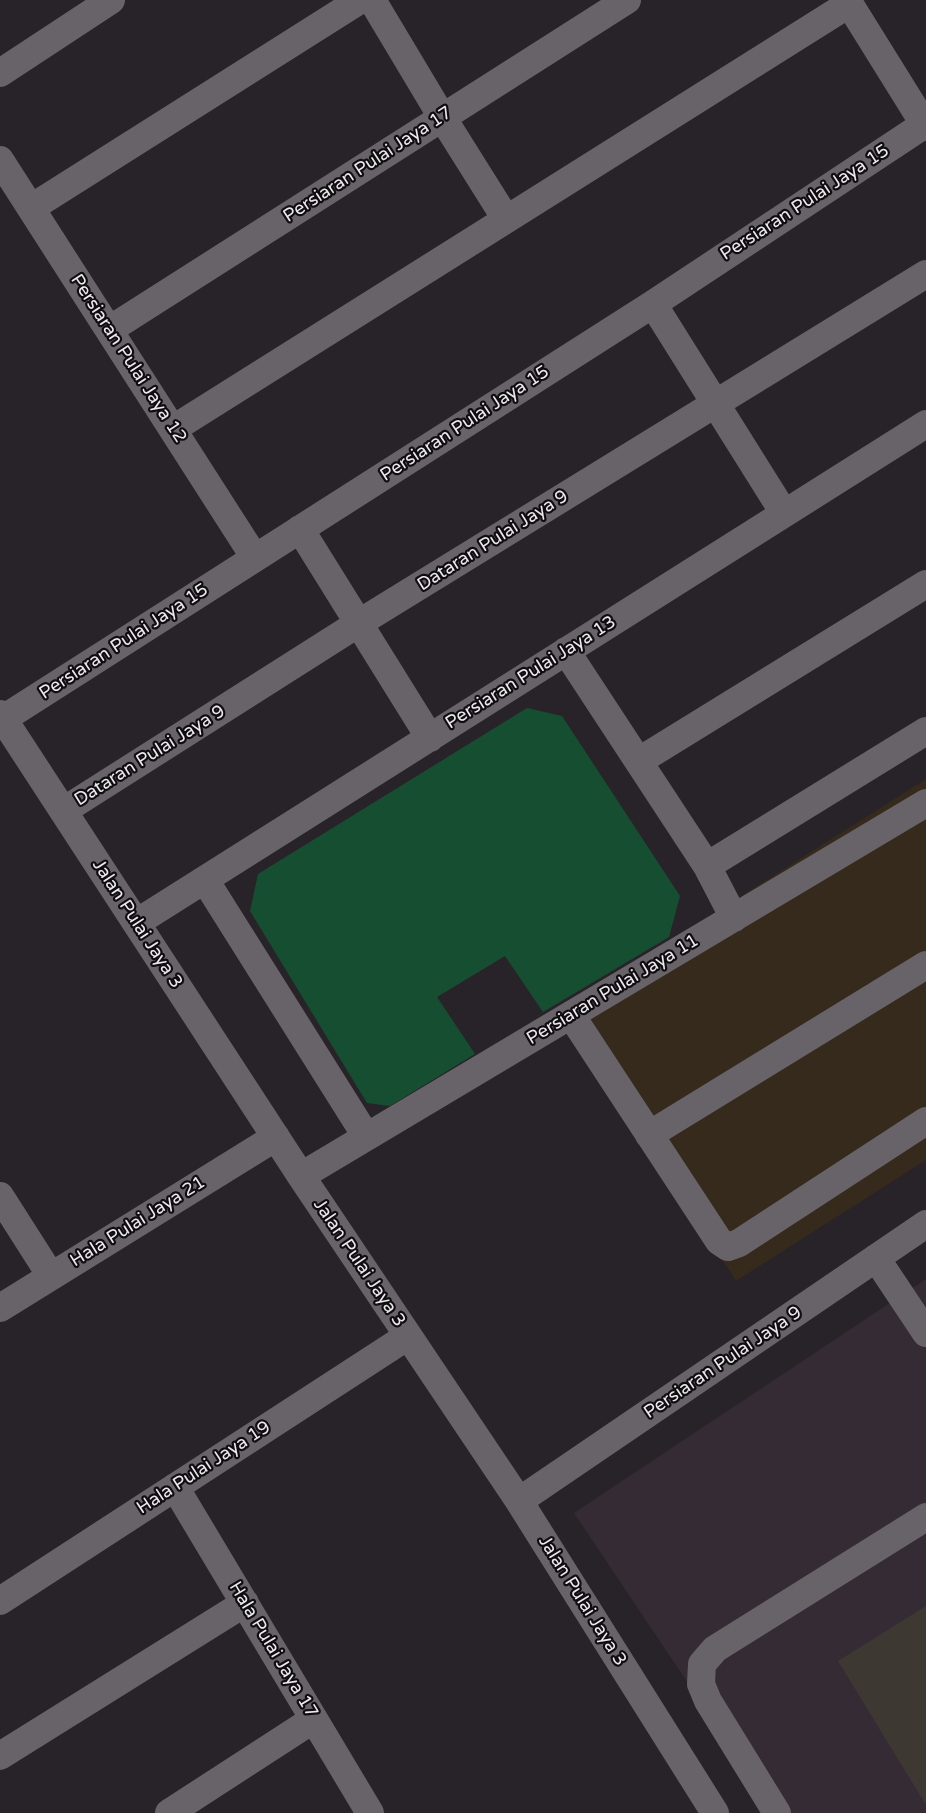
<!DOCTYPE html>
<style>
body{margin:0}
canvas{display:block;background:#282328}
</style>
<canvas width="926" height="1813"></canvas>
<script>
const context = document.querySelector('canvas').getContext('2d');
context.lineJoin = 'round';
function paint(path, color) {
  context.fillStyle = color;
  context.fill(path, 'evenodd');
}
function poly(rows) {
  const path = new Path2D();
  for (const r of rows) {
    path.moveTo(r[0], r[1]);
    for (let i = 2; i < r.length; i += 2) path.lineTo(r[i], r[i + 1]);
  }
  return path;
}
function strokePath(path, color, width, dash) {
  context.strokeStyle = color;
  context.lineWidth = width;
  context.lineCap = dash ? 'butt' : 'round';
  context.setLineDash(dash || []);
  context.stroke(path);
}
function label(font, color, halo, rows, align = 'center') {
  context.font = font + ' "Varela Round",sans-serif';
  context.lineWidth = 4.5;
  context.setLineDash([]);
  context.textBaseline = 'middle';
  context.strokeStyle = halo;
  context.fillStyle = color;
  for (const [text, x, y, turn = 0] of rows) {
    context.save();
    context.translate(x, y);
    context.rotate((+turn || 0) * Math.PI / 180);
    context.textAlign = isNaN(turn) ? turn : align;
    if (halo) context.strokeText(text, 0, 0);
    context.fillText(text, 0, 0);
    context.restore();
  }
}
paint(poly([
 [926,779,926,1160,736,1281,563,1009]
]), '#352a1b');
paint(poly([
 [926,1279,926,1813,775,1813,574,1513]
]), '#342b35');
paint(poly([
 [527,708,562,716,680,896,669,937,543,1012,505,956,437,997,475,1054,390,1106,367,1103,250,911,258,874]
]), '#164e31');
paint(poly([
 [926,1606,926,1805,838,1661]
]), '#3e3833');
strokePath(poly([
 [372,0,442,117,506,219],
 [847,0,926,127],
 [0,73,111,0],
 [0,160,255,558],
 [31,208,360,0],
 [653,304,784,513],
 [109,330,627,0],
 [173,429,849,4],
 [300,529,430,738],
 [566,651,707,866,734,918],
 [0,714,301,1176,519,1501,715,1813],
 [3,719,653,304,925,124],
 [639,761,926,584],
 [63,811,359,623,926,274],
 [707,866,926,731],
 [205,880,366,1136],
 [136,923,926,424],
 [571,1015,719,1241,728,1247,739,1243,926,1121],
 [649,1135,926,965],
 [301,1176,926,803],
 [0,1196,51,1276],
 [876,1258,926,1333],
 [0,1308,276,1137],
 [175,1487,370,1813],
 [519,1501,926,1224],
 [0,1601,408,1336],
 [0,1756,245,1603],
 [169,1813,314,1719],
 [777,1813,708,1701,701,1684,702,1664,715,1649,926,1517]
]), '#686369', 28);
label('18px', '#ece9ed', '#0f0d10', [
 ["Persiaran Pulai Jaya 17",368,165,-33],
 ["Persiaran Pulai Jaya 15",805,203,-33],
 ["Persiaran Pulai Jaya 12",128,359,57],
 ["Persiaran Pulai Jaya 15",465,424,-33],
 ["Dataran Pulai Jaya 9",493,541,-32],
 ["Persiaran Pulai Jaya 15",124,642,-33],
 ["Persiaran Pulai Jaya 13",531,673,-32],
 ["Dataran Pulai Jaya 9",150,756,-32],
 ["Jalan Pulai Jaya 3",137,924,57],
 ["Persiaran Pulai Jaya 11",613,990,-31],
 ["Hala Pulai Jaya 21",138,1222,-32],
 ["Jalan Pulai Jaya 3",359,1263,56],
 ["Persiaran Pulai Jaya 9",723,1363,-34],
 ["Hala Pulai Jaya 19",204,1468,-33],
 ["Jalan Pulai Jaya 3",582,1601,58],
 ["Hala Pulai Jaya 17",273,1650,59]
]);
</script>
